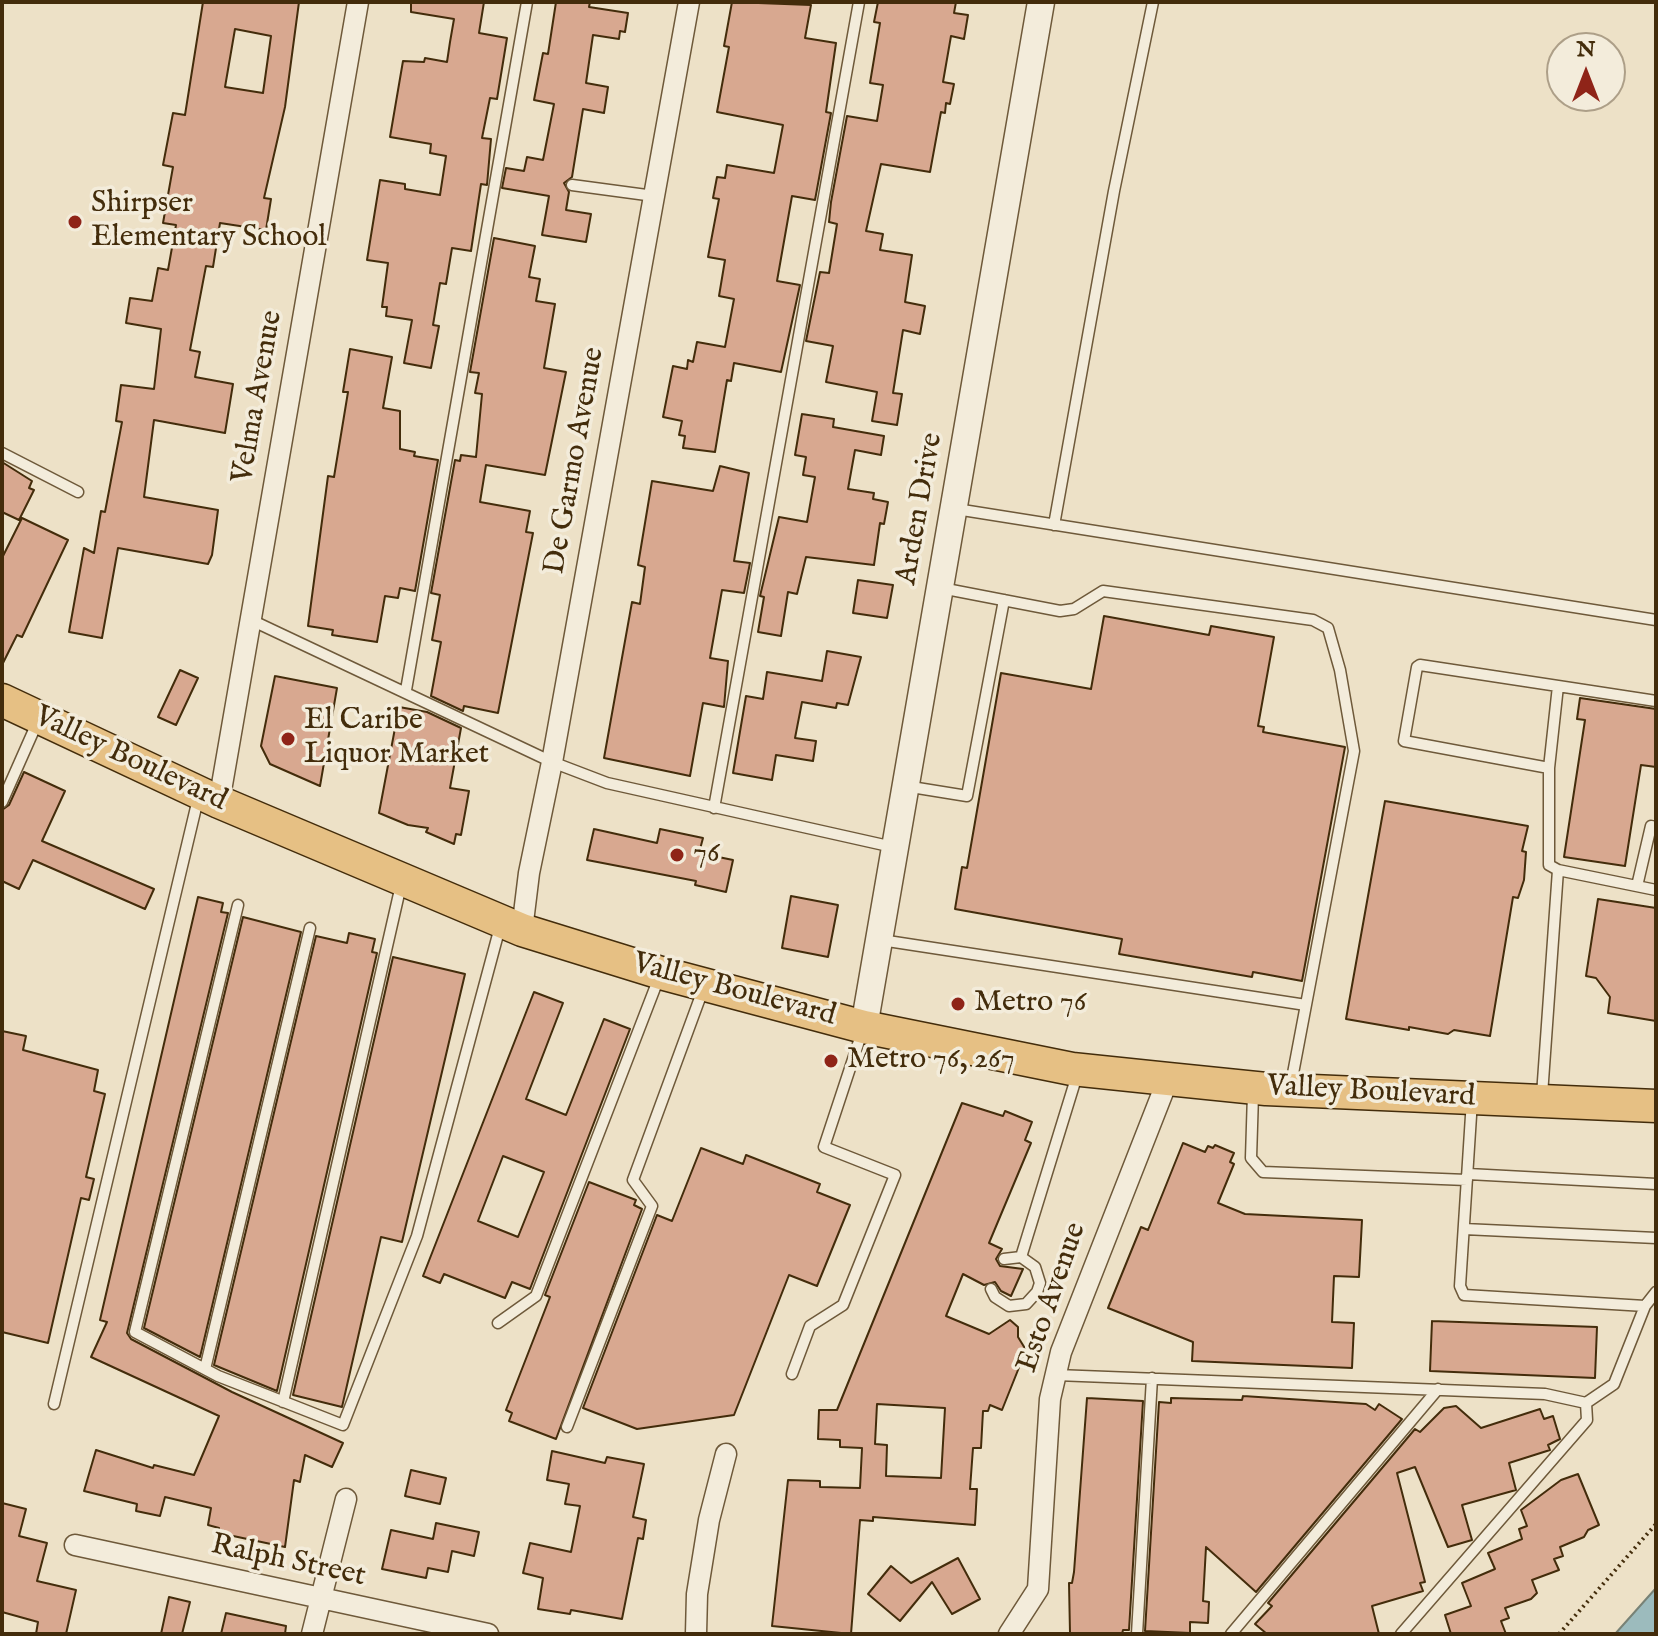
<!DOCTYPE html>
<style>
body{margin:0}
#map{position:relative;width:1658px;height:1636px;overflow:hidden;background:#ede1c7;font-family:"IM FELL English",serif}
canvas{display:block}
.frame{position:absolute;inset:0;border:4px solid #432c0b;pointer-events:none}
.north{position:absolute;left:1546px;top:32px;width:80px;height:80px;box-sizing:border-box;background:#f3ecdb;border:2px solid #ad9f88;border-radius:50%;rotate:0deg;font-size:22px;font-weight:700;line-height:32px;text-align:center;color:#432c0b}
.north::after{content:'';display:block;margin:auto;width:28px;height:36px;background:#8f2418;clip-path:polygon(50% 0,100% 100%,50% 72%,0 100%)}
</style>
<div id="map">
<canvas width="1658" height="1636"></canvas>
<div class="frame"></div>
<div class="north">N</div>
</div>
<script>
const context = document.querySelector('canvas').getContext('2d');
context.lineJoin = 'round';
function paint(path, color) {
  context.fillStyle = color;
  context.fill(path, 'evenodd');
}
function poly(rows) {
  const path = new Path2D();
  for (const r of rows) {
    path.moveTo(r[0], r[1]);
    for (let i = 2; i < r.length; i += 2) path.lineTo(r[i], r[i + 1]);
  }
  return path;
}
function strokePath(path, color, width, dash) {
  context.strokeStyle = color;
  context.lineWidth = width;
  context.lineCap = dash ? 'butt' : 'round';
  context.setLineDash(dash || []);
  context.stroke(path);
}
function label(font, color, halo, rows, align = 'center') {
  context.font = font + ' "IM FELL English",serif';
  context.lineWidth = 7;
  context.setLineDash([]);
  context.textBaseline = 'middle';
  context.strokeStyle = halo;
  context.fillStyle = color;
  for (const [text, x, y, turn = 0] of rows) {
    context.save();
    context.translate(x, y);
    context.rotate((+turn || 0) * Math.PI / 180);
    context.textAlign = isNaN(turn) ? turn : align;
    if (halo) context.strokeText(text, 0, 0);
    context.fillText(text, 0, 0);
    context.restore();
  }
}
const water = poly([
 [1656,1588,1656,1634,1615,1634,1656,1588]
]);
paint(water, '#9cbbbd');
strokePath(water, '#788276', 2);
const building = poly([
 [203,2,299,2,285,107,264,198,271,199,266,230,220,223,213,267,206,266,190,350,200,352,195,377,233,384,225,433,154,420,144,497,218,510,212,555,208,564,118,548,102,638,69,632,84,548,94,553,101,511,105,512,122,422,116,421,121,385,154,389,161,329,126,323,130,298,152,301,158,268,168,270,176,225,163,223,173,167,163,165,173,113,185,115,203,2],
 [235,29,271,36,263,93,225,87,235,29],
 [411,2,484,2,479,33,507,38,497,99,490,98,482,138,491,139,487,185,481,184,471,251,452,248,446,284,440,283,433,325,439,326,431,368,404,363,412,320,386,316,387,307,382,307,388,263,367,260,380,180,405,184,405,189,440,195,446,156,430,153,431,144,390,137,403,61,424,62,425,58,447,62,450,42,454,19,411,12,411,2],
 [556,2,590,2,589,7,628,13,625,32,620,31,619,39,593,35,586,83,608,87,604,113,583,109,572,177,564,183,569,192,566,210,591,214,586,242,542,235,549,196,502,188,506,168,524,171,527,157,543,160,554,104,534,100,543,53,548,54,556,2],
 [732,2,811,5,805,38,836,43,826,112,831,113,815,200,792,196,777,281,800,285,781,372,734,363,731,381,727,380,715,452,683,448,685,436,679,435,682,421,663,417,673,366,687,369,688,360,693,362,697,342,725,347,734,299,719,296,725,260,708,257,719,199,713,198,717,177,725,178,727,165,774,173,783,125,717,112,729,47,724,46,732,2],
 [878,2,956,2,954,13,968,15,964,39,951,36,943,82,954,84,950,104,946,103,945,113,941,112,930,172,881,164,866,231,883,234,880,250,912,255,905,302,925,306,920,334,903,330,893,393,902,394,897,425,872,421,877,392,826,382,833,346,806,341,820,272,829,273,837,224,829,222,831,202,847,116,877,121,883,85,870,83,880,23,874,22,878,2],
 [494,238,535,246,529,277,540,279,536,301,555,304,544,368,566,372,545,475,486,465,480,502,530,511,526,532,533,533,498,713,464,706,463,711,431,696,441,642,432,640,440,595,431,593,455,460,460,461,461,455,476,457,482,394,475,393,479,373,470,372,494,238],
 [350,349,392,357,383,408,400,411,400,449,415,452,414,456,438,460,415,591,400,588,398,598,385,596,377,642,332,635,333,630,308,626,328,476,334,477,348,392,343,392,350,349],
 [802,414,834,419,833,427,884,436,881,455,855,450,848,489,874,493,873,499,888,502,884,524,880,523,874,565,806,557,797,594,788,592,781,636,758,632,764,597,760,596,779,517,807,522,815,477,803,475,806,457,795,455,802,414],
 [2,462,32,481,29,488,34,490,19,520,2,512,2,462],
 [720,466,749,473,734,561,750,563,744,593,722,590,710,658,728,661,724,707,703,703,690,776,604,758,632,602,640,604,645,567,638,565,652,481,713,491,720,466],
 [22,518,68,540,22,637,17,635,2,665,2,558,22,518],
 [858,580,893,585,887,618,853,613,858,580],
 [1104,616,1209,635,1211,626,1274,637,1258,726,1264,727,1263,732,1345,747,1302,981,1253,972,1252,977,1119,954,1122,939,955,909,962,867,967,868,1001,673,1091,689,1104,616],
 [827,651,861,657,848,705,837,703,836,708,802,702,795,738,816,741,813,761,776,755,772,780,733,773,746,696,763,699,767,672,822,681,827,651],
 [180,670,198,678,176,725,158,717,180,670],
 [275,676,337,688,320,786,270,764,261,746,275,676],
 [1580,698,1656,709,1656,767,1641,765,1625,866,1564,857,1585,720,1577,719,1580,698],
 [399,707,427,712,461,728,450,788,469,791,461,835,456,834,454,844,426,832,428,828,408,825,379,813,399,707],
 [24,772,65,791,42,841,154,889,145,909,33,860,19,889,2,881,2,810,9,805,24,772],
 [1385,801,1528,826,1522,851,1526,852,1524,880,1518,898,1513,897,1490,1036,1454,1030,1448,1034,1409,1027,1409,1030,1346,1019,1385,801],
 [594,829,657,843,660,829,703,838,699,853,733,860,726,892,695,885,696,881,587,860,594,829],
 [791,896,838,905,828,957,782,948,791,896],
 [198,897,223,903,221,912,228,913,127,1333,131,1339,232,1392,343,1443,332,1467,305,1455,300,1482,294,1480,285,1547,219,1533,219,1528,208,1525,211,1508,165,1497,160,1516,136,1511,137,1504,84,1491,96,1450,153,1468,154,1465,194,1475,219,1416,91,1357,107,1322,100,1320,198,897],
 [1598,899,1656,908,1656,1021,1608,1013,1610,997,1596,978,1586,976,1598,899],
 [243,917,301,932,200,1357,144,1328,243,917],
 [349,933,375,939,372,952,377,953,277,1391,214,1365,316,936,347,943,349,933],
 [393,957,465,974,402,1242,381,1237,342,1407,293,1395,393,957],
 [534,992,563,1003,526,1099,566,1115,604,1019,630,1029,530,1289,512,1282,505,1298,444,1274,440,1283,423,1276,534,992],
 [503,1156,544,1172,518,1237,478,1221,503,1156],
 [2,1031,26,1036,23,1050,98,1070,94,1091,105,1094,86,1177,94,1179,89,1200,81,1198,48,1343,2,1332,2,1031],
 [962,1103,1003,1116,1005,1111,1032,1122,1025,1140,1031,1143,989,1243,1002,1249,996,1259,1000,1266,1023,1269,1011,1296,1001,1291,995,1282,984,1285,963,1274,946,1316,989,1334,1010,1320,1018,1327,1018,1337,1026,1350,1002,1410,990,1405,988,1411,983,1411,981,1448,973,1448,970,1489,977,1489,975,1525,873,1517,873,1521,860,1520,851,1634,772,1626,788,1480,820,1481,820,1487,860,1488,862,1448,840,1447,840,1440,818,1439,819,1410,837,1410,962,1103],
 [877,1404,945,1408,941,1478,886,1476,887,1445,875,1444,877,1404],
 [1183,1143,1205,1152,1208,1146,1213,1148,1215,1145,1234,1153,1230,1162,1234,1164,1218,1203,1245,1214,1362,1220,1359,1277,1334,1276,1332,1322,1354,1323,1352,1368,1192,1361,1193,1342,1108,1308,1141,1227,1148,1230,1183,1143],
 [701,1148,743,1164,746,1155,820,1184,817,1192,850,1205,817,1286,789,1275,734,1415,637,1429,583,1408,657,1215,672,1221,701,1148],
 [589,1182,636,1200,634,1205,642,1209,556,1439,509,1421,512,1413,506,1410,550,1297,545,1295,589,1182],
 [1432,1321,1597,1327,1595,1378,1430,1371,1432,1321],
 [1243,1396,1366,1404,1375,1410,1379,1404,1402,1419,1256,1592,1206,1547,1203,1601,1209,1602,1208,1623,1190,1622,1190,1633,1145,1631,1159,1402,1171,1403,1171,1398,1242,1400,1243,1396],
 [1087,1398,1143,1401,1129,1630,1123,1630,1122,1634,1070,1633,1069,1583,1072,1583,1074,1572,1087,1398],
 [1456,1406,1481,1428,1540,1409,1544,1419,1553,1416,1560,1439,1548,1445,1550,1450,1509,1463,1516,1490,1462,1505,1472,1540,1448,1547,1415,1467,1397,1473,1425,1582,1420,1583,1423,1591,1372,1606,1379,1634,1267,1634,1255,1624,1272,1606,1268,1603,1415,1429,1420,1432,1444,1408,1456,1406],
 [552,1451,605,1463,607,1457,644,1464,633,1517,646,1520,643,1539,638,1538,622,1619,571,1610,570,1614,538,1609,543,1578,523,1573,530,1543,571,1552,580,1506,565,1504,569,1484,547,1480,552,1451],
 [411,1470,446,1478,440,1504,405,1496,411,1470],
 [1578,1474,1599,1525,1588,1530,1584,1537,1560,1547,1563,1556,1554,1559,1559,1570,1532,1580,1537,1593,1531,1599,1505,1608,1509,1618,1501,1621,1506,1634,1451,1634,1445,1615,1471,1606,1462,1583,1495,1569,1488,1553,1522,1539,1519,1529,1527,1526,1521,1510,1561,1480,1578,1474],
 [2,1503,26,1509,19,1536,47,1543,37,1581,76,1590,66,1634,36,1634,38,1622,2,1612,2,1503],
 [436,1523,479,1532,474,1556,452,1551,448,1572,428,1568,426,1578,382,1569,391,1530,433,1539,436,1523],
 [958,1558,980,1599,952,1614,932,1582,900,1621,868,1594,891,1566,911,1583,958,1558],
 [169,1597,190,1602,182,1634,161,1634,169,1597],
 [226,1613,286,1626,285,1634,221,1634,226,1613]
]);
paint(building, '#d8a890');
strokePath(building, '#432c0b', 2);
const service = poly([
 [572,185,654,196],
 [2,453,78,492],
 [956,509,1656,620],
 [1054,525,1114,191,1153,2],
 [941,588,1060,611,1074,609,1103,591,1313,620,1328,628,1340,670,1354,751,1291,1084],
 [251,620,552,762,607,783,893,847],
 [1558,686,1656,701],
 [406,690,527,2],
 [1549,768,1558,686,1420,665,1417,667,1404,741,1549,768,1549,865,1558,870],
 [905,786,967,796,1004,600],
 [2,802,37,723],
 [714,808,859,2],
 [1637,886,1651,826,1656,827],
 [238,905,135,1332,218,1376,343,1425,417,1236,500,927],
 [881,940,1306,1005],
 [1253,1094,1251,1158,1263,1172,1467,1180],
 [1542,1095,1558,870,1656,890],
 [1472,1100,1460,1286,1464,1295,1645,1306,1656,1292],
 [1468,1174,1656,1184],
 [1464,1229,1656,1238],
 [1021,1257,1078,1072],
 [991,1289,995,1297,1009,1306,1026,1304,1037,1292,1040,1283,1035,1267,1021,1257,1004,1259],
 [498,1323,536,1296,660,975],
 [205,1369,310,928],
 [792,1374,810,1326,843,1305,895,1175,824,1147,862,1032],
 [1056,1375,1545,1394,1586,1403,1614,1384,1645,1306],
 [283,1402,401,885],
 [54,1404,198,799],
 [567,1427,652,1206,633,1180,704,987],
 [1137,1634,1152,1378],
 [1231,1634,1438,1389],
 [1401,1634,1587,1420,1586,1403]
]);
const minor = poly([
 [219,802,358,2],
 [522,930,529,873,552,762,689,2],
 [75,1545,488,1634],
 [312,1634,346,1499],
 [696,1634,697,1594,709,1520,726,1454],
 [1009,1634,1038,1589,1050,1399,1061,1352,1168,1079]
]);
const tertiary = poly([
 [864,1027,1041,2]
]);
const primary = poly([
 [2,700,219,802,522,930,661,973,864,1027,1072,1069,1168,1079,1266,1089,1656,1106]
]);
strokePath(service, '#6e593a', 13);
strokePath(minor, '#6e593a', 23);
strokePath(tertiary, '#6e593a', 29);
strokePath(primary, '#432c0b', 35);
strokePath(poly([
 [1559,1634,1656,1524]
]), '#432c0b', 4, [2, 4]);
strokePath(service, '#f3ecdb', 10);
strokePath(minor, '#f3ecdb', 20);
strokePath(tertiary, '#f3ecdb', 26);
strokePath(primary, '#e6c084', 32);
for (const [x, y, r, color] of [
 [75,222,8,"#8f2418"],
 [288,739,8,"#8f2418"],
 [677,855,8,"#8f2418"],
 [958,1004,8,"#8f2418"],
 [831,1061,8,"#8f2418"]
]) {
  const dot = new Path2D();
  dot.arc(x, y, r, 0, 2 * Math.PI);
  context.fillStyle = color;
  context.fill(dot);
  strokePath(dot, '#f3ecdb', 3);
}
label('30px', '#432c0b', '#f3ecdb', [
 ["Shirpser",91,205],
 ["Elementary School",91,239],
 ["El Caribe",304,722],
 ["Liquor Market",304,756],
 ["76",693,855],
 ["Metro 76",974,1004],
 ["Metro 76, 267",847,1061]
], 'left');
label('30px', '#432c0b', '#f3ecdb', [
 ["Velma Avenue",259,397,-80],
 ["De Garmo Avenue",576,461,-80],
 ["Arden Drive",921,509,-80],
 ["Valley Boulevard",130,760,25],
 ["Valley Boulevard",734,991,15],
 ["Valley Boulevard",1371,1093,3],
 ["Esto Avenue",1053,1298,-71],
 ["Ralph Street",288,1562,12]
]);
</script>
